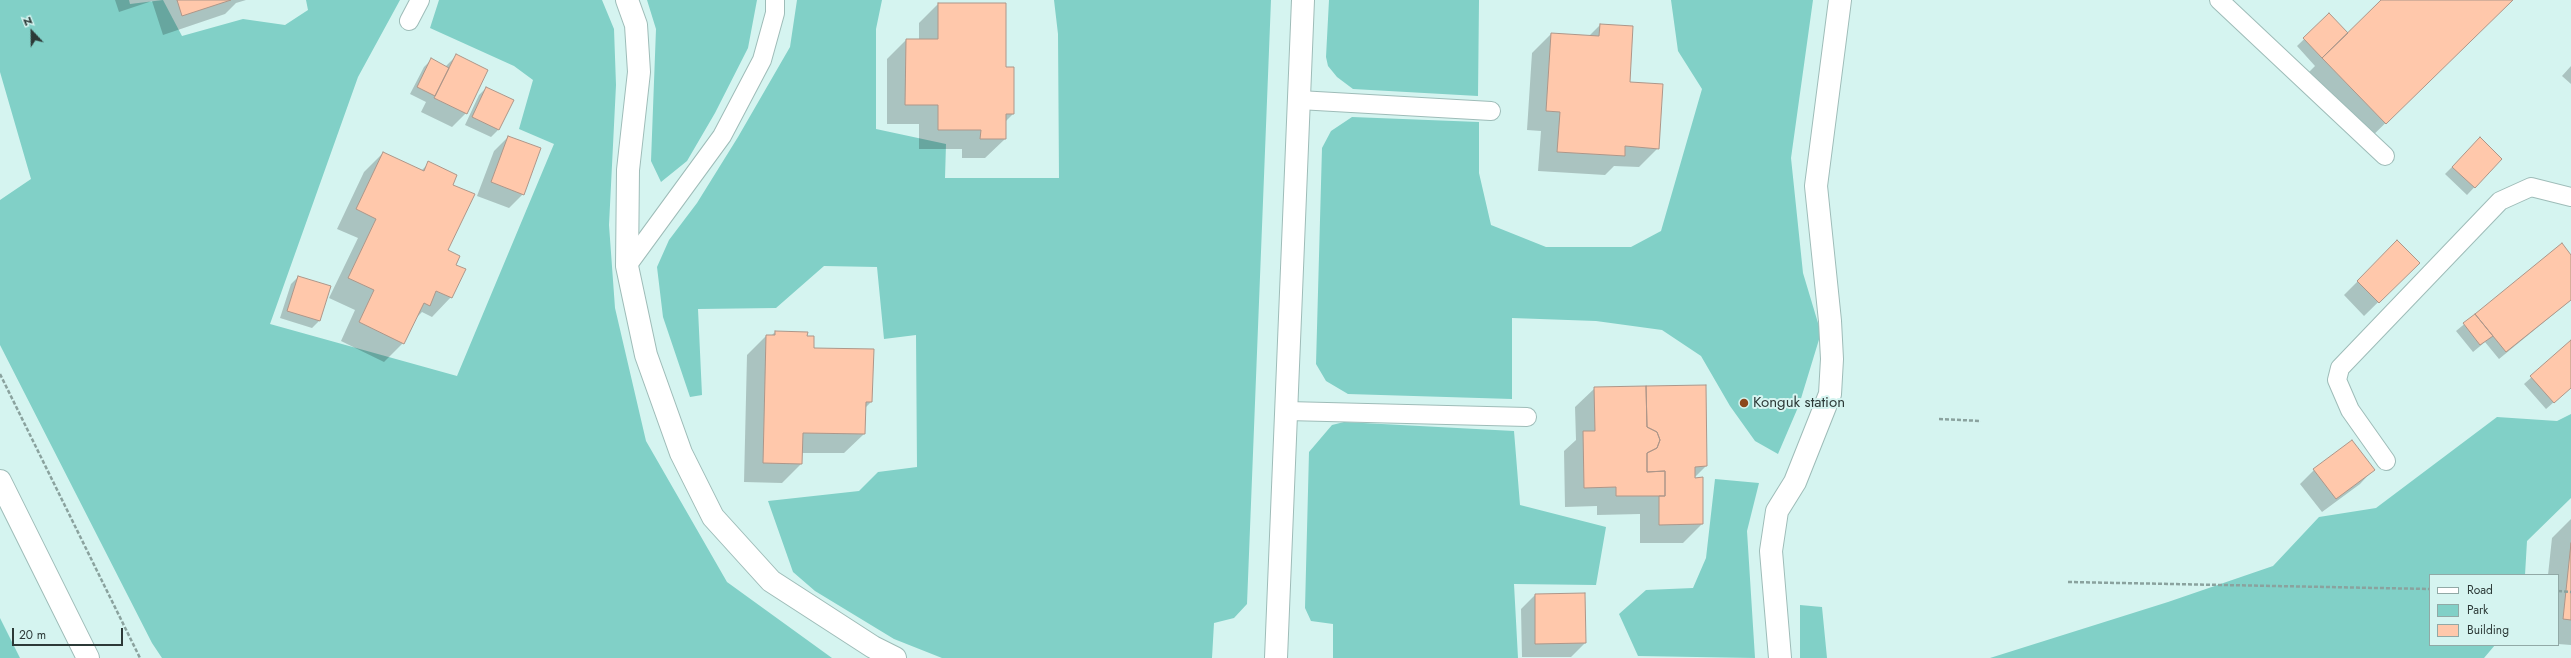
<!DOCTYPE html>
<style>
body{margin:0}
#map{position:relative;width:2571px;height:658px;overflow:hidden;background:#d5f4f0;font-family:Jost,sans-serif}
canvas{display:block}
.legend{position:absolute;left:2429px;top:574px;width:130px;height:72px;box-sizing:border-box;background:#d5f4f0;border:1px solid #91a9a6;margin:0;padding:5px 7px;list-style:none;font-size:12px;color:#2c3937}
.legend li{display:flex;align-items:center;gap:8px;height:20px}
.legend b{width:20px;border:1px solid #91a9a6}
.north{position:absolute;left:12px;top:12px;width:40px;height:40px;-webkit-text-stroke:3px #d5f4f0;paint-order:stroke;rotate:338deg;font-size:11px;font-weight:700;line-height:16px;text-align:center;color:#2c3937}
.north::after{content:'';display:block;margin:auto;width:14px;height:18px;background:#2c3937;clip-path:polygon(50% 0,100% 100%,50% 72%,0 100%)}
.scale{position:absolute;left:12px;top:628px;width:111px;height:18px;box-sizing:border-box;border:2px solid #2c3937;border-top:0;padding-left:5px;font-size:12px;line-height:14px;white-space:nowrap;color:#2c3937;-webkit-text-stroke:3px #d5f4f0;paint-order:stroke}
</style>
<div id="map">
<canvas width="2571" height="658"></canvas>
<ul class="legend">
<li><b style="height:5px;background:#fff"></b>Road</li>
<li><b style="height:11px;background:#81d0c7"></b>Park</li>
<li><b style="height:11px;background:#ffc8ab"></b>Building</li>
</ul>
<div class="north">N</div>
<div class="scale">20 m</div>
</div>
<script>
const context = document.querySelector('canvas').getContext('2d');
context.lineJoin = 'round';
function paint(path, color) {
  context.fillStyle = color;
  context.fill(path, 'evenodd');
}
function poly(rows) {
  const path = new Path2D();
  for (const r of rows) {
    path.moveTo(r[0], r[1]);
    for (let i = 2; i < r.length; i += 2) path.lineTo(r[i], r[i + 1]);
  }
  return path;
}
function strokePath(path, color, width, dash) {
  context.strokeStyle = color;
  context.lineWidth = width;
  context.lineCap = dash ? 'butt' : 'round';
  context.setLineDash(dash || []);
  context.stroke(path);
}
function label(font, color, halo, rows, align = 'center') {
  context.font = font + ' Jost,sans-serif';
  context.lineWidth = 4;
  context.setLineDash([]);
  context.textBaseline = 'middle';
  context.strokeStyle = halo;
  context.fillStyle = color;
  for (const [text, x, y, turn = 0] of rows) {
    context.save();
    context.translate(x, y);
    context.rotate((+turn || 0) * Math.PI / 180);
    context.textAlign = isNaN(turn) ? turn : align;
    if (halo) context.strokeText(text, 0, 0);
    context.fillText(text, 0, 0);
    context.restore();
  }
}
paint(poly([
 [0,0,129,0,130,4,163,0,182,36,243,19,285,25,308,10,306,0,400,0,358,77,270,324,457,376,554,144,519,129,533,80,514,66,430,28,439,0,602,0,614,29,616,85,609,225,615,308,646,441,727,582,832,658,162,658,152,643,0,345,0,200,31,179,0,72],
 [647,0,757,0,748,48,715,113,687,161,661,182,651,161,656,29],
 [797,0,882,0,876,29,876,129,946,144,945,178,1059,178,1058,34,1054,0,1271,0,1247,604,1234,618,1214,623,1212,658,942,658,894,639,815,591,793,572,768,501,859,491,878,472,917,467,916,335,884,339,877,267,824,266,776,308,698,309,702,395,690,397,663,317,657,267,669,240,697,203,738,137,790,47],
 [1329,0,1479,0,1478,96,1353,89,1337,77,1328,66,1326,57],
 [1671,0,1813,0,1791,158,1803,273,1821,333,1799,405,1778,454,1755,441,1730,406,1701,356,1662,330,1596,321,1512,318,1512,399,1348,394,1326,381,1316,364,1322,148,1331,131,1352,117,1479,122,1479,173,1491,225,1546,247,1631,247,1661,231,1702,89,1678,51],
 [2571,414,2571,498,2527,541,2525,575,2430,575,2430,645,2495,645,2484,658,1990,658,2168,602,2273,566,2319,517,2376,508,2497,417,2557,421],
 [1344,422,1514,431,1520,505,1606,527,1596,585,1514,584,1518,658,1333,658,1333,624,1311,621,1305,608,1309,452,1332,425],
 [1715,479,1759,483,1747,531,1755,658,1638,656,1619,614,1646,590,1693,588,1706,558],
 [1800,605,1822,607,1827,658,1800,658],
 [0,618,20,658,0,658]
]), '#81d0c7');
paint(poly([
 [115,0,246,0,236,3,225,14,163,35,152,1,119,12],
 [2383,0,2512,0,2366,142,2303,78,2315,66,2297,46,2329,15,2348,34],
 [938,4,1005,68,1013,114,1005,122,1005,139,985,158,962,158,962,149,919,149,919,124,887,124,887,59,906,40,919,40,919,23],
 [1600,25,1658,148,1639,167,1614,166,1605,175,1538,171,1541,131,1527,130,1532,53,1551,34,1589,36],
 [456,56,466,113,452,127,421,112,426,102,410,94,424,67,431,60,445,67],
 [2571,66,2571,84,2562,76],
 [486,88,513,101,498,130,491,137,465,125,479,95],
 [508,137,523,194,509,208,477,196,494,151],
 [2480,139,2501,159,2467,195,2445,174],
 [383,153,421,171,429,163,452,185,447,251,454,265,464,270,451,297,432,317,422,312,415,319,403,343,384,362,341,341,355,310,329,298,358,238,337,229,364,172],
 [2397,242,2418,263,2364,316,2344,295],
 [2561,244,2571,256,2571,300,2499,359,2485,342,2473,352,2456,331],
 [298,277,319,321,312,328,280,318,291,284],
 [775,332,806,337,812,349,871,402,864,409,864,434,844,453,801,453,801,464,782,483,744,482,747,355,766,336,771,336],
 [2571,342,2571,387,2546,409,2524,384],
 [1595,388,1706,466,1693,479,1702,524,1683,543,1640,543,1640,514,1597,515,1597,506,1565,507,1564,451,1576,440,1575,407],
 [2352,441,2373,470,2360,484,2322,512,2300,484,2314,470],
 [2571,519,2571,645,2558,644,2558,575,2548,575,2552,538],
 [1535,595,1585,643,1571,657,1522,657,1521,609]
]), '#0003');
const building = poly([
 [177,0,231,0,182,16,177,0],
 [2381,0,2513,0,2386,124,2322,58,2381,0],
 [938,3,1006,3,1006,67,1014,67,1014,114,1006,114,1006,139,980,139,981,130,938,130,938,105,905,105,906,39,938,39,938,3],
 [2329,13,2348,33,2322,58,2303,38,2329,13],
 [1600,24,1633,26,1630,82,1663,84,1659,149,1625,146,1625,156,1557,152,1560,112,1546,111,1551,33,1599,36,1600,24],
 [456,54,488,70,467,114,434,98,456,54],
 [431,58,449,68,435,96,417,87,431,58],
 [486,87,514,100,499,130,472,117,486,87],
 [508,136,541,148,524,195,491,182,508,136],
 [2480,137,2502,159,2475,188,2452,167,2480,137],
 [383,152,424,171,428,161,457,175,453,185,475,194,448,250,460,256,456,265,466,269,452,298,436,291,430,306,424,303,404,344,359,322,374,290,348,278,376,219,356,209,383,152],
 [2397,240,2420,263,2379,303,2357,281,2397,240],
 [2562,243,2571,255,2571,300,2506,352,2475,314,2562,243],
 [298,276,331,286,320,321,287,311,298,276],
 [2475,314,2493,336,2480,345,2463,323,2475,314],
 [775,331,808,332,807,336,814,336,814,348,874,349,872,402,866,402,865,434,803,433,802,464,763,463,766,335,775,335,775,331],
 [2571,340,2571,388,2554,403,2530,376,2571,340],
 [1706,385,1707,466,1695,467,1695,478,1703,477,1703,524,1659,525,1659,496,1665,496,1665,471,1647,472,1647,453,1657,448,1660,440,1657,432,1647,427,1646,386,1706,385],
 [1646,386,1647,427,1657,432,1660,440,1657,448,1647,453,1647,472,1665,471,1665,496,1616,496,1616,487,1584,488,1583,431,1595,431,1594,387,1646,386],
 [2352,440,2375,470,2336,499,2313,469,2352,440],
 [2571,543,2571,620,2563,619,2571,543],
 [1585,593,1586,643,1535,644,1535,594,1585,593]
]);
paint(building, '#ffc8ab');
strokePath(building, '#ad9689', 1);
const lane = poly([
 [2219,0,2385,156],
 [409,21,420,0],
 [1299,100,1491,111],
 [627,266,722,136,762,60,775,13,775,0],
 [1287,411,1527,417],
 [2386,461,2350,410,2337,380,2340,368,2500,201,2531,187,2571,197]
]);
const street = poly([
 [627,0,636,25,639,72,628,170,627,266,646,355,681,453,713,517,771,581,873,647,895,658],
 [1276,658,1303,0],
 [1780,658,1771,551,1777,511,1795,482,1830,394,1832,359,1830,321,1816,186,1840,0]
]);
const highway = poly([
 [0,481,88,658]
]);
strokePath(lane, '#9ebcb8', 20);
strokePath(street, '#9ebcb8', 24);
strokePath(highway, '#9ebcb8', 24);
strokePath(poly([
 [0,374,140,658],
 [1939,419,1981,421],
 [2068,582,2430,589],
 [2558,591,2571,592]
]), '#8aa29e', 2.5, [4, 2]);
strokePath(lane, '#fff', 18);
strokePath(street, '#fff', 22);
strokePath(highway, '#fff', 22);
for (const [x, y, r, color] of [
 [1744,403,5,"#8c471c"]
]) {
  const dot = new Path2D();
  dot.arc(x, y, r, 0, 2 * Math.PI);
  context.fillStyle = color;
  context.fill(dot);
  strokePath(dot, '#d5f4f0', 1.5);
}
label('15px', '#2c3937', '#d5f4f0', [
 ["Konguk station",1753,403]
], 'left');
</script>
